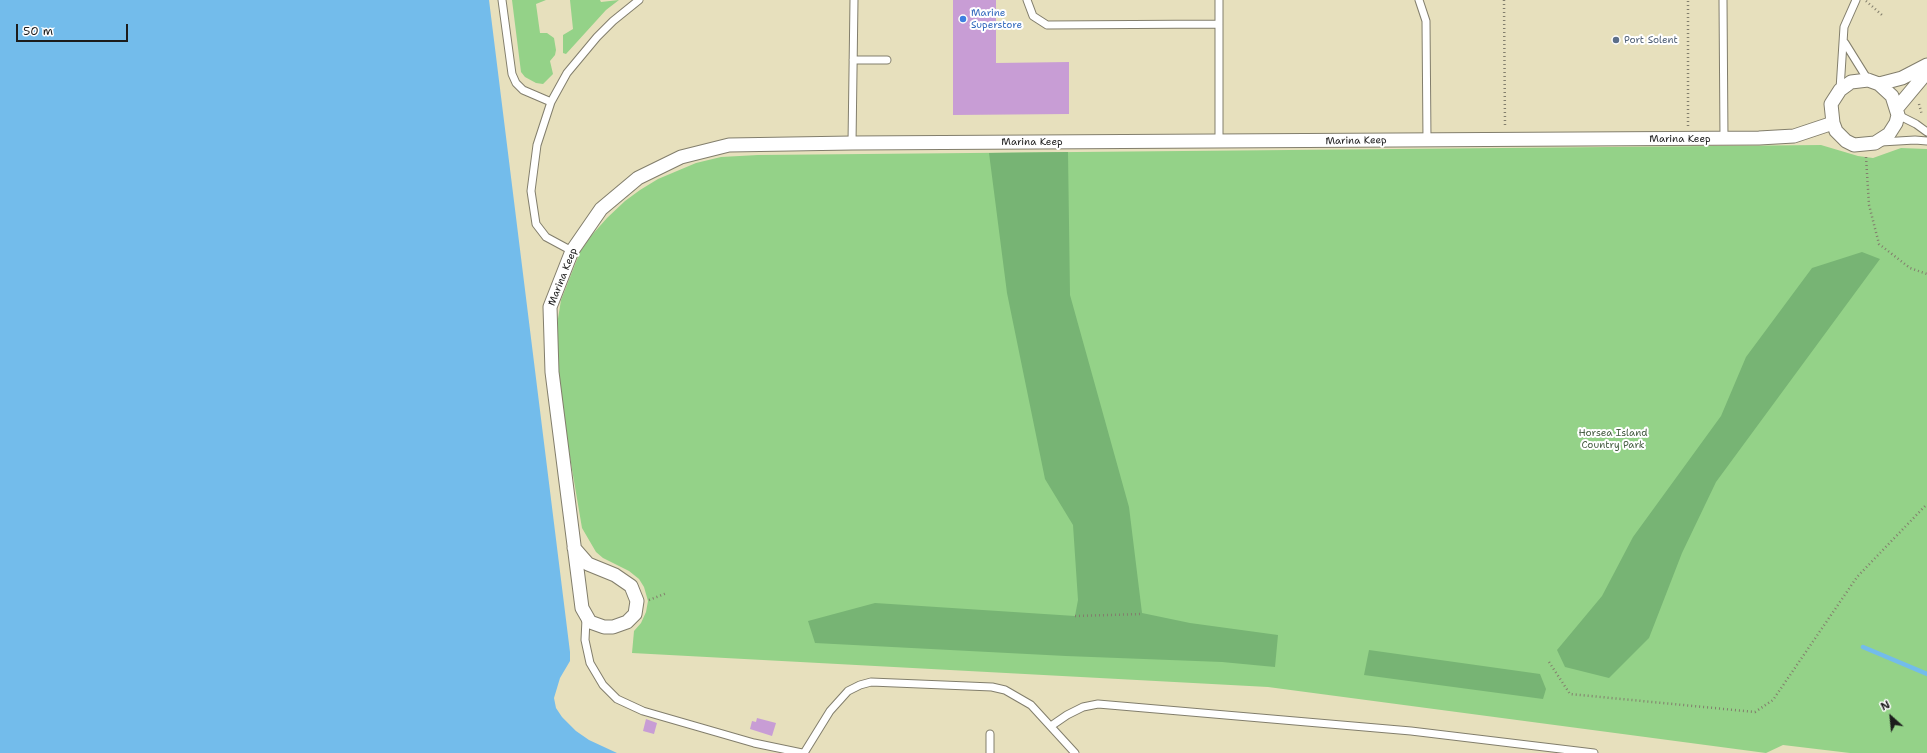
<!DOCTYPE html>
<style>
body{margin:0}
#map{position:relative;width:1927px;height:753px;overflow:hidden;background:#e7e0bd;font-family:"Shantell Sans",sans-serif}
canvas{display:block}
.north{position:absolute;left:1871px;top:697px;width:40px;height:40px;-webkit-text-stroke:3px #fff;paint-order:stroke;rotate:333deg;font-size:11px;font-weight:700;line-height:16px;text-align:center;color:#1c1c1c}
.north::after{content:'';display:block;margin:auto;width:14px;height:18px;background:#1c1c1c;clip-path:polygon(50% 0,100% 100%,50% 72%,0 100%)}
.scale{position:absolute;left:16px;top:24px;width:112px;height:18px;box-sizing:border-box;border:2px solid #1c1c1c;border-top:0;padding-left:5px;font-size:12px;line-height:14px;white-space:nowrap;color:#1c1c1c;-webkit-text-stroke:3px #fff;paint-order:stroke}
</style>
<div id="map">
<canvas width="1927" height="753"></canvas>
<div class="north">N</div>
<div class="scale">50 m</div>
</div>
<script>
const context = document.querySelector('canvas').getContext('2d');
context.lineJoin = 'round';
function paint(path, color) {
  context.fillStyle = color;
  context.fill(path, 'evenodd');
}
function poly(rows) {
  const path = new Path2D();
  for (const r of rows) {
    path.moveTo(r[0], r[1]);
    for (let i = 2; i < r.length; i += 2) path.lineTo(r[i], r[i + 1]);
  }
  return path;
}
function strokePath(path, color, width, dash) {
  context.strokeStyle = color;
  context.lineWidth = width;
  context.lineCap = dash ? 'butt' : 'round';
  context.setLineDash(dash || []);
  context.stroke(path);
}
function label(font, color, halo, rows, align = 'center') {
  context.font = font + ' "Shantell Sans",sans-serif';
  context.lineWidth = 4;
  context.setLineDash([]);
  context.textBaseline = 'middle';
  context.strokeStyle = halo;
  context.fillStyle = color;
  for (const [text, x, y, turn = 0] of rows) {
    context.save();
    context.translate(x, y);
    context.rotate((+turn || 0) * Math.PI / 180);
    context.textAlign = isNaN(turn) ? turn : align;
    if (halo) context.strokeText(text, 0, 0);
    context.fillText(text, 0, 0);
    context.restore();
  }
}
paint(poly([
 [512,0,546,0,536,4,540,33,547,33,554,38,556,50,555,55,550,61,553,74,543,84,536,83,525,77,521,72],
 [570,0,600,0,601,2,619,0,606,10,566,54,563,53,563,35,573,29],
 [1821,145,1858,156,1873,158,1901,148,1927,149,1927,753,1850,753,1783,745,1766,753,1268,687,632,653,634,631,641,623,646,612,648,601,644,587,639,579,629,571,603,558,596,552,582,528,557,381,555,337,561,300,580,252,591,236,607,218,625,201,640,190,658,179,696,163,721,157,758,155]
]), '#94d288');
paint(poly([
 [1068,152,1070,295,1129,507,1142,613,1190,623,1278,635,1275,667,1222,662,1066,656,815,643,808,621,875,603,1075,616,1078,600,1073,525,1045,479,1007,293,989,153],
 [1862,252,1880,259,1716,482,1682,553,1649,638,1609,678,1565,667,1557,650,1602,596,1633,537,1721,416,1746,357,1812,268],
 [1369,650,1540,674,1546,689,1543,699,1364,675]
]), '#77b474');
paint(poly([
 [0,0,489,0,570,652,570,661,560,678,554,698,556,708,562,717,576,731,589,740,617,753,0,753]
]), '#73bceb');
strokePath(poly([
 [1863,647,1927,674]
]), '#73bceb', 4.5);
paint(poly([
 [953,0,996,0,996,63,1069,62,1069,114,953,115],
 [757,718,776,723,772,736,750,729,752,721,756,722],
 [646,719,657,723,654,734,643,731]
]), '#c89dd5');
const service = poly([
 [502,0,512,74,516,83,523,90,551,102],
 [1027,0,1033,16,1047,25,1219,24],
 [1419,0,1426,21,1427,140],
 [1723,0,1724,138],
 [1845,43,1868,80],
 [853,60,887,60],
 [1840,89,1844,27,1856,0],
 [1898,115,1916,124,1927,132],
 [1219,141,1219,0],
 [1881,142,1915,140,1927,141],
 [852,143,854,0],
 [572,251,546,237,536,224,531,191,537,145,551,102,567,73,597,37,613,21,639,0],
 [586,619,585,640,590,663,603,685,617,699,643,711,754,743,802,753],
 [1051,726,1067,715,1083,707,1098,704,1411,731,1594,753],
 [804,753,830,711,848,691,860,685,871,682,992,687,1005,690,1031,705,1075,753],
 [990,753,990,734]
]);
const minor = poly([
 [1868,80,1879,84,1892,96,1898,115,1896,123,1889,134,1875,143,1854,145,1846,141,1836,131,1833,123,1831,104,1840,90,1851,82,1868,80],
 [1879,84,1902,78,1927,65],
 [1897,108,1927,72],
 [574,548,588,564,615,575,631,586,637,601,635,614,627,622,613,627,604,627,590,622,582,608,552,372,550,307,572,251,601,209,638,178,681,157,729,145,852,143,1759,138,1794,136,1833,123]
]);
strokePath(service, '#827e6c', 9);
strokePath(minor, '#827e6c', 15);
strokePath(poly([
 [1504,0,1505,126],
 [1866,1,1882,15],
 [1919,104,1922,115],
 [1688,126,1688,0],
 [1866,157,1869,205,1879,244,1910,268,1927,274],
 [649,600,667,593],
 [1075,616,1142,614],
 [1549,662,1570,694,1755,712,1773,700,1857,577,1927,504]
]), '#827e6c', 2.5, [1, 3]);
strokePath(service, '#fff', 7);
strokePath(minor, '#fff', 13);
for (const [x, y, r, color] of [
 [963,19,4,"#3f7fe0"],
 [1616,40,4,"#5c6f8a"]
]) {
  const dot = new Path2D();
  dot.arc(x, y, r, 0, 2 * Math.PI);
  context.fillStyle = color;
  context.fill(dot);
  strokePath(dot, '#fff', 1.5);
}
label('10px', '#366cbe', '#fff', [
 ["Marine",971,13],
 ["Superstore",971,25]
], 'left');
label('10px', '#4e5e75', '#fff', [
 ["Port Solent",1624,40]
], 'left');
label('10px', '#1c1c1c', '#fff', [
 ["Marina Keep",1680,139],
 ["Marina Keep",1356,141,-1],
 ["Marina Keep",1032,142],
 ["Marina Keep",563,277,-68]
]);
label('10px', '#465c42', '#fff', [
 ["Horsea Island",1613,433],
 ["Country Park",1613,445]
]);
</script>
